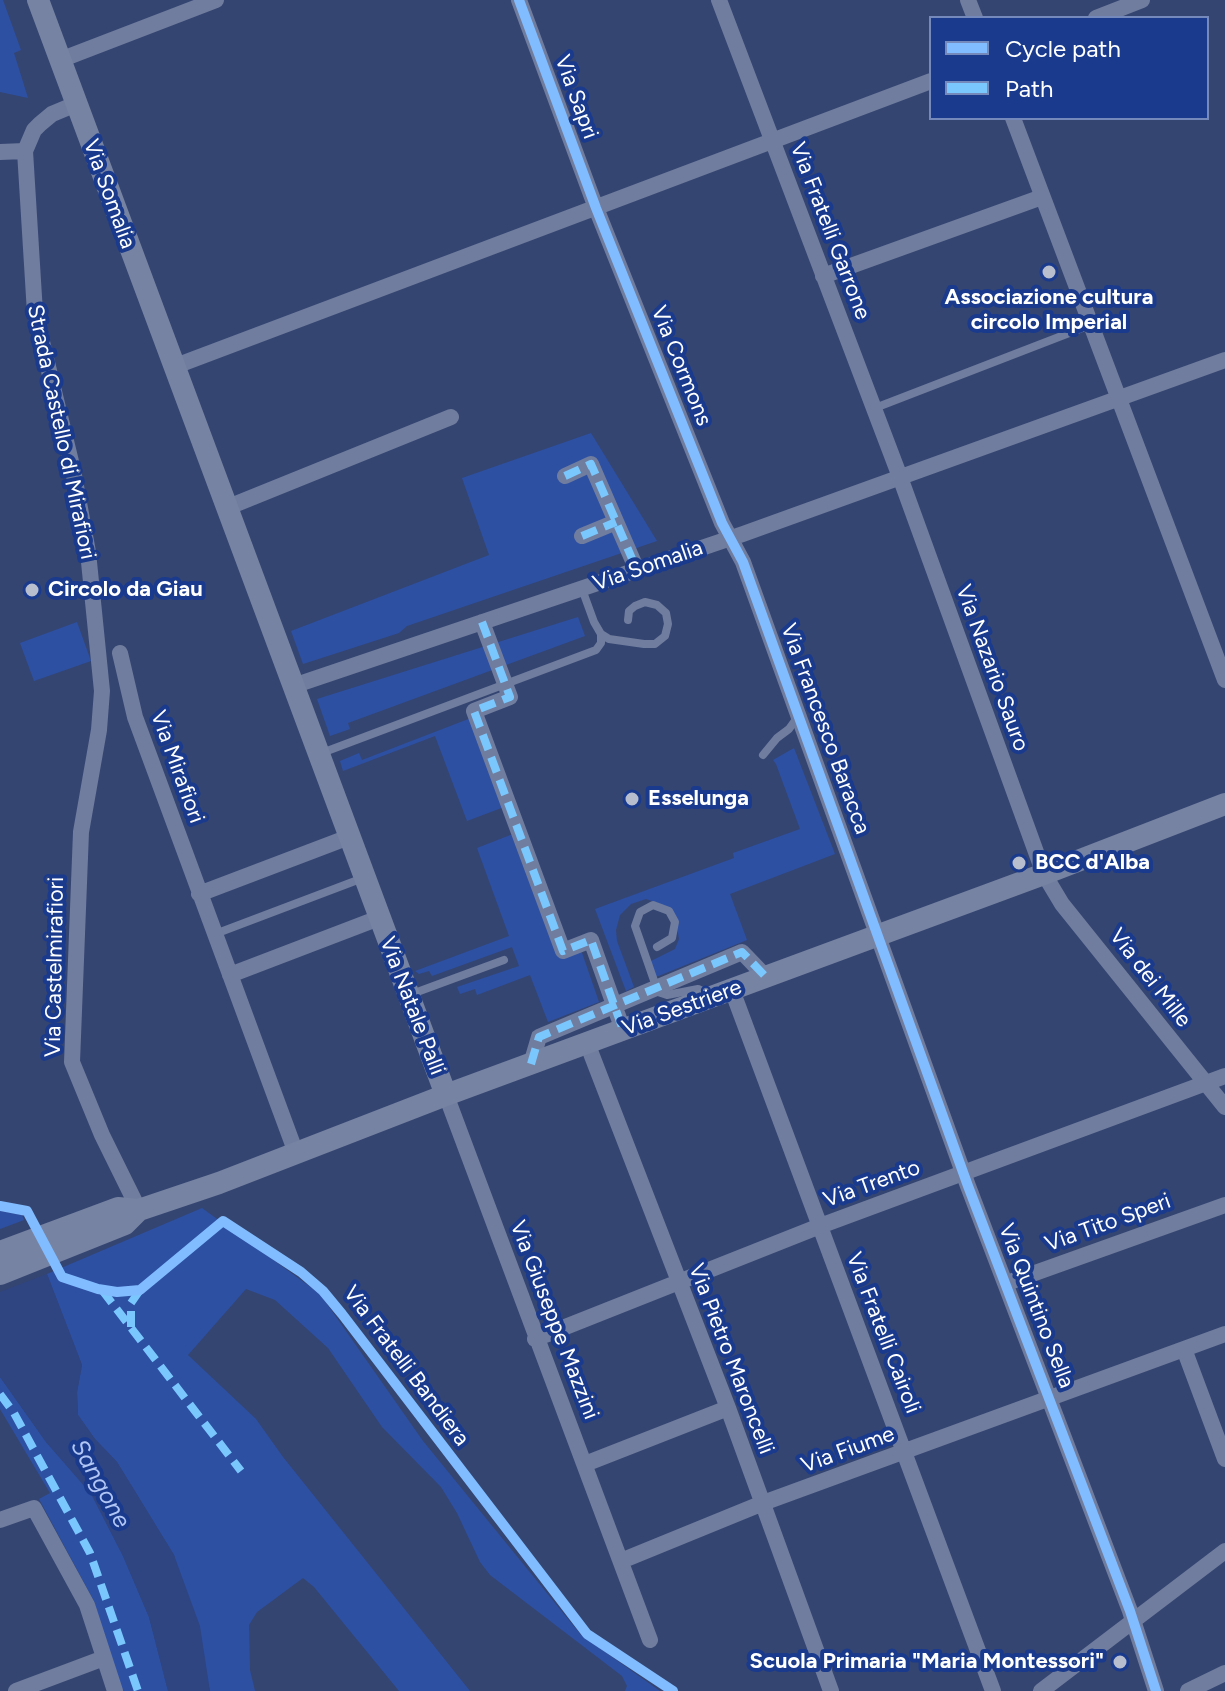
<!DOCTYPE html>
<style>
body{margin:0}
#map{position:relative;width:1225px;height:1691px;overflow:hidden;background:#344572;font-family:Figtree,sans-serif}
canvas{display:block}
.legend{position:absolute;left:929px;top:16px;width:280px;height:104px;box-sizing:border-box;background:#193a8d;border:2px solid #7589bb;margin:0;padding:10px 14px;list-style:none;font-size:24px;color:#fff}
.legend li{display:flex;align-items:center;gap:16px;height:40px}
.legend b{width:40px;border:2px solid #7589bb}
</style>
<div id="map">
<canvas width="1225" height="1691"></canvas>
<ul class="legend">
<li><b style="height:10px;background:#80bcff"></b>Cycle path</li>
<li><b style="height:10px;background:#7ac7fe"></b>Path</li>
</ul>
</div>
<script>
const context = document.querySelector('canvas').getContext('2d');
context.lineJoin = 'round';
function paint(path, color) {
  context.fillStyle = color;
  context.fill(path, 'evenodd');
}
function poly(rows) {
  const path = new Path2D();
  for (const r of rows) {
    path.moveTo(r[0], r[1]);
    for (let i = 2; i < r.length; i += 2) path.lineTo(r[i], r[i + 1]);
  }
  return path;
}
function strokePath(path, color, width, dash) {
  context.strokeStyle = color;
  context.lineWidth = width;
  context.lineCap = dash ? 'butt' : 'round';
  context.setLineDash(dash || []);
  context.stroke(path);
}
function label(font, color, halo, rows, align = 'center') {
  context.font = font + ' Figtree,sans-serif';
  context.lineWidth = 8;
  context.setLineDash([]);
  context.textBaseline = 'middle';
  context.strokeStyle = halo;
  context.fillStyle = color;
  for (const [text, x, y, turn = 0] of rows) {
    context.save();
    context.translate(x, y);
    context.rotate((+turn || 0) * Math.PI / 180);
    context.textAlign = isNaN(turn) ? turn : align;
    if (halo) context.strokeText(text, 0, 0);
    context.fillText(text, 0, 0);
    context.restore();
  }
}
paint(poly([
 [0,0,3,0,21,50,14,53,28,98,0,92],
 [591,433,657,541,407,626,399,633,303,664,291,631,489,555,462,478],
 [578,617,585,636,348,723,350,729,330,736,317,699],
 [77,622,91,661,34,681,20,643],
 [471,718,504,807,467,821,435,736,343,771,340,761,359,753,362,760],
 [794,748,835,854,730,894,747,940,656,977,649,962,675,949,679,939,675,916,658,903,646,899,631,904,620,915,616,930,617,941,634,987,626,991,595,909,734,858,733,853,800,829,776,764,773,760],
 [513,834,561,957,581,950,599,1002,548,1022,530,975,477,995,475,989,460,994,457,987,519,966,512,947,432,976,429,971,419,974,415,971,509,936,477,848],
 [202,1208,320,1294,423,1441,581,1635,660,1691,625,1691,627,1686,622,1676,490,1575,480,1562,457,1513,441,1487,382,1427,328,1348,275,1300,246,1289,188,1355,256,1419,283,1457,470,1691,399,1691,314,1587,303,1578,257,1612,249,1625,250,1670,255,1691,210,1691,174,1555,117,1462,95,1439,78,1415,77,1392,82,1365,47,1274],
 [0,1211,22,1215,24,1220,0,1229],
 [0,1377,46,1442,91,1493,123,1556,149,1617,168,1691,120,1691,94,1601,39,1499,50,1493,0,1409]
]), '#2d50a3');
paint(poly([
 [47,1274,82,1365,77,1392,78,1415,95,1439,117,1462,174,1555,200,1626,210,1691,168,1691,149,1617,123,1556,91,1494,46,1442,0,1377,0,1292]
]), '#2f4582');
strokePath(poly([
 [875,408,1090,325],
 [582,589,594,622,601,634,609,639,644,644,655,644,665,636,668,624,666,613,657,605,645,602,635,606,629,611,628,620],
 [319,754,596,650,601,643,601,634],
 [763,755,777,738,789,729,799,715],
 [215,934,363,878],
 [657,947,672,938,675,922,669,911,653,905,640,912,635,926,658,992,667,995,698,989,707,993],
 [409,995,504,960]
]), '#707d9e', 8);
strokePath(poly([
 [519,0,596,208,722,523,743,562,968,1186,1130,1611,1156,1691],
 [719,0,900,477,1044,874,1062,904,1225,1107],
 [968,0,975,18],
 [1096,18,1142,0],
 [60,60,216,0],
 [76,104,52,114,40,124,34,130,25,151,35,313,73,470,88,552,102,691,99,730,81,832,72,1062,102,1135,139,1210],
 [1013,118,1225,680],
 [0,152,25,151],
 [823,276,1042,197],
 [173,367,931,81],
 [565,476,591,464,637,570],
 [226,508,451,417],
 [582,536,616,522],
 [482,622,510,697,474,711,563,951,591,940,623,1030],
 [120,653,135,717,296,1153],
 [293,686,743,534,1225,360],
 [199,894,349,837],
 [230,975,379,918],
 [732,990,993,1691],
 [587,1043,728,1408,831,1691],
 [531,1064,539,1037,742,952,766,977],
 [446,1095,650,1640],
 [1007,1283,1225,1205],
 [535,1339,820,1226,1225,1076],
 [1184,1349,1225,1459],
 [585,1464,728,1408],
 [0,1520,34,1508,87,1605,115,1691],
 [621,1561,763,1503,1225,1334],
 [16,1691,104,1658],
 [1041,1691,1225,1551],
 [1188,1691,1225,1673]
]), '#707d9e', 16);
strokePath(poly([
 [38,0,446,1095],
 [0,1252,118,1208,139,1210,219,1183,446,1095,1044,874,1225,804],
 [0,1274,125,1224,139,1210]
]), '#7783a2', 22);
strokePath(poly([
 [565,476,591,464,637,570],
 [582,536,616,522],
 [482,622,510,697,474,711,563,951,591,940,623,1030],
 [531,1064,539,1037,742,952,766,977],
 [102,1290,241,1471],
 [131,1327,131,1303,140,1290],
 [0,1394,14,1413,90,1553,138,1691]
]), '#7ac7fe', 8, [16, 8]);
strokePath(poly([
 [519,0,596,208,722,523,743,562,968,1186,1130,1611,1156,1691],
 [0,1206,27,1211,62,1277,98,1289,117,1292,140,1290,223,1221,301,1272,323,1291,342,1314,587,1634,673,1691]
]), '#80bcff', 10);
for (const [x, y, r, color] of [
 [1049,272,8,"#b8bece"],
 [32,590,8,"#b8bece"],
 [632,799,8,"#b8bece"],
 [1019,863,8,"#b8bece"],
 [1120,1662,8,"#b8bece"]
]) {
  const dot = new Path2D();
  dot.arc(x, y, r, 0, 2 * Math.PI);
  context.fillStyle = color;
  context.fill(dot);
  strokePath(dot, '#193a8d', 3);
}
label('22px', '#fff', '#193a8d', [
 ["Via Sapri",576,97,70],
 ["Via Somalia",109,194,70],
 ["Via Fratelli Garrone",830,231,69],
 ["Via Cormons",681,366,68],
 ["Strada Castello di Mirafiori",61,432,78],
 ["Via Somalia",648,566,-19],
 ["Via Nazario Sauro",992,668,70],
 ["Via Francesco Baracca",825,729,70],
 ["Via Mirafiori",177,767,70],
 ["Via Castelmirafiori",55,967,-89],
 ["Via dei Mille",1150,978,52],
 ["Via Natale Palli",412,1006,69],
 ["Via Sestriere",682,1008,-20],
 ["Via Trento",872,1184,-20],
 ["Via Tito Speri",1108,1223,-20],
 ["Via Quintino Sella",1036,1306,69],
 ["Via Giuseppe Mazzini",554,1320,69],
 ["Via Fratelli Cairoli",883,1333,69],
 ["Via Pietro Maroncelli",731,1359,69],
 ["Via Fratelli Bandiera",406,1366,53],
 ["Via Fiume",848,1450,-20]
]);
label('bold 22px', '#fff', '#193a8d', [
 ["Associazione cultura",1049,298,"center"],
 ["circolo Imperial",1049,323,"center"],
 ["Circolo da Giau",48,590],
 ["Esselunga",648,799],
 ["BCC d'Alba",1035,863],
 ["Scuola Primaria \"Maria Montessori\"",1104,1662,"right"]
], 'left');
label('italic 24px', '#b1c6f5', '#193a8d', [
 ["Sangone",100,1484,61]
]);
</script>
